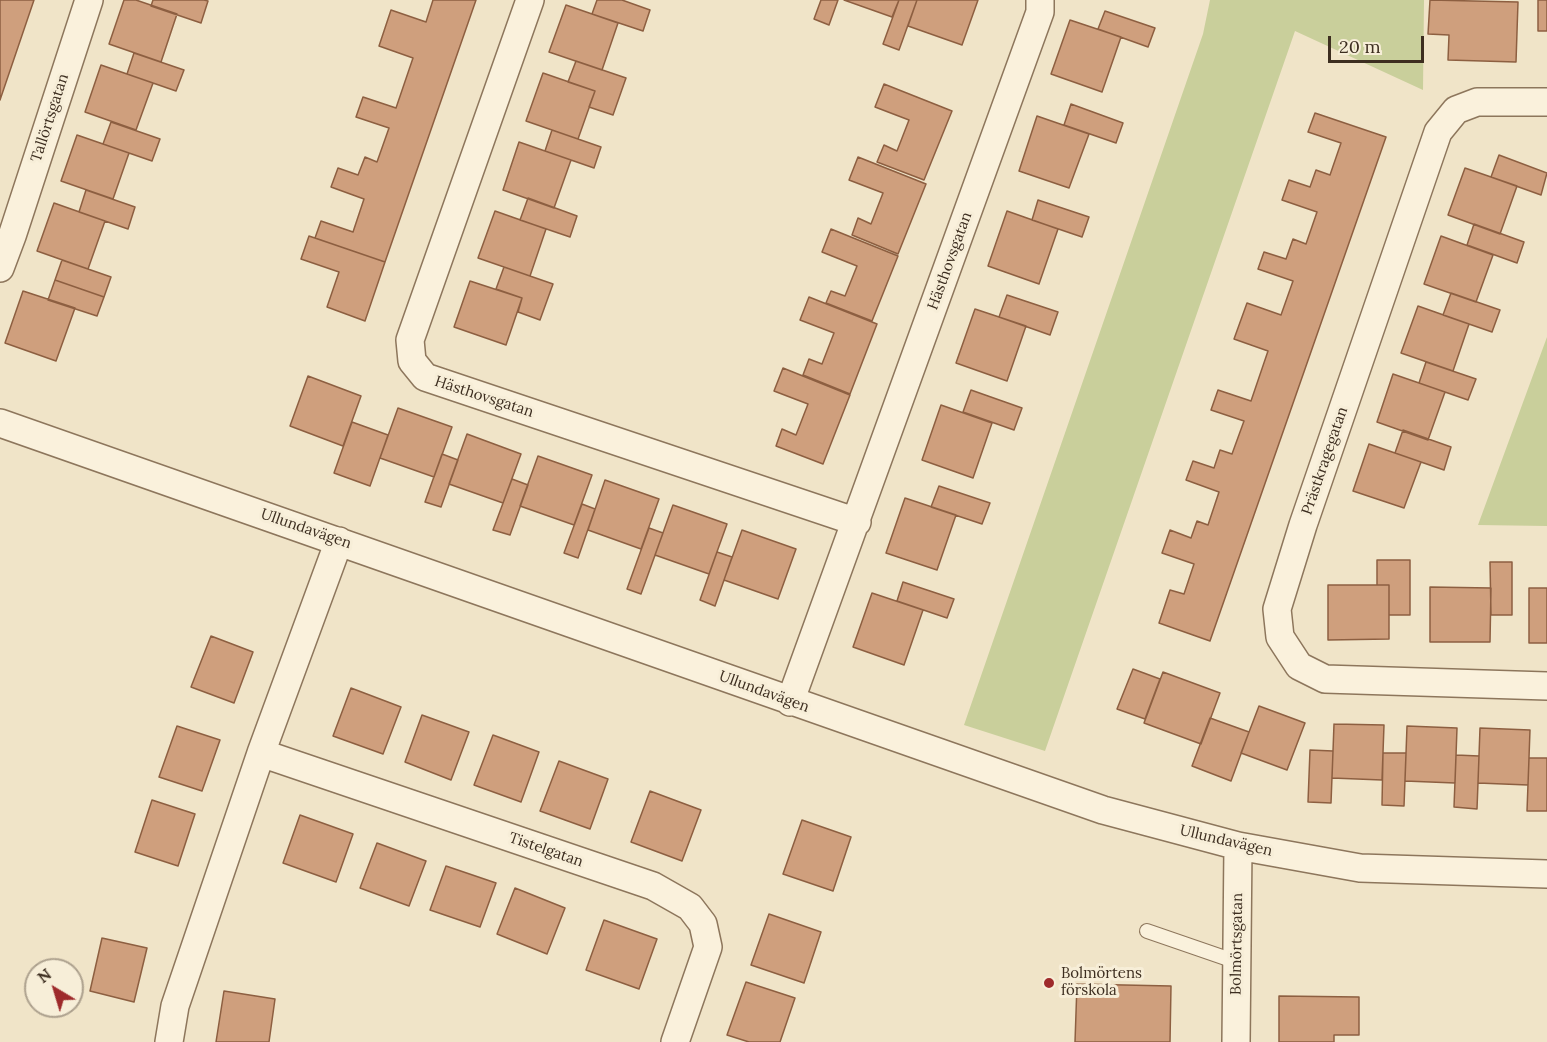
<!DOCTYPE html>
<meta charset="utf-8">
<style>
body{margin:0}
#map{position:relative;width:1547px;height:1042px;overflow:hidden;background:#f0e4c8;font-family:Lora,serif}
canvas{display:block}
.north{position:absolute;left:24px;top:958px;width:60px;height:60px;box-sizing:border-box;background:#f7eed8;border:2px solid #ada18e;border-radius:50%;rotate:322deg;font-size:16px;font-weight:700;line-height:24px;text-align:center;color:#3d2e20}
.north::after{content:'';display:block;margin:auto;width:21px;height:27px;background:#9e2a2b;clip-path:polygon(50% 0,100% 100%,50% 72%,0 100%)}
.scale{position:absolute;left:1328px;top:36px;width:96px;height:27px;box-sizing:border-box;border:3px solid #3d2e20;border-top:0;padding-left:8px;font-size:18px;line-height:21px;white-space:nowrap;color:#3d2e20;-webkit-text-stroke:4px #f7eed8;paint-order:stroke}
</style>
<div id="map">
<canvas width="1547" height="1042"></canvas>
<div class="north">N</div>
<div class="scale">20 m</div>
</div>
<script>
const context = document.querySelector('canvas').getContext('2d');
context.lineJoin = 'round';
function paint(path, color) {
  context.fillStyle = color;
  context.fill(path, 'evenodd');
}
function poly(rows) {
  const path = new Path2D();
  for (const r of rows) {
    path.moveTo(r[0], r[1]);
    for (let i = 2; i < r.length; i += 2) path.lineTo(r[i], r[i + 1]);
  }
  return path;
}
function strokePath(path, color, width, dash) {
  context.strokeStyle = color;
  context.lineWidth = width;
  context.lineCap = dash ? 'butt' : 'round';
  context.setLineDash(dash || []);
  context.stroke(path);
}
function label(font, color, halo, rows, align = 'center') {
  context.font = font + ' Lora,serif';
  context.lineWidth = 6;
  context.setLineDash([]);
  context.textBaseline = 'middle';
  context.strokeStyle = halo;
  context.fillStyle = color;
  for (const [text, x, y, turn = 0] of rows) {
    context.save();
    context.translate(x, y);
    context.rotate((+turn || 0) * Math.PI / 180);
    context.textAlign = isNaN(turn) ? turn : align;
    if (halo) context.strokeText(text, 0, 0);
    context.fillText(text, 0, 0);
    context.restore();
  }
}
paint(poly([
 [1210,0,1424,0,1423,90,1295,31,1045,751,964,725,1203,34],
 [1547,337,1547,526,1478,525]
]), '#c9cf9b');
const building = poly([
 [0,0,34,0,0,100,0,0],
 [124,0,136,0,177,14,161,62,109,44,124,0],
 [153,0,204,0,208,1,201,23,151,6,153,0],
 [433,0,476,0,385,262,315,238,321,221,353,232,364,199,331,187,338,168,358,175,365,157,377,162,389,128,356,117,363,97,396,108,413,58,379,46,391,10,426,22,433,0],
 [597,0,622,0,650,10,643,31,592,14,597,0],
 [821,0,838,0,829,25,814,19,821,0],
 [844,0,899,0,892,17,844,0],
 [899,0,917,0,899,50,883,44,899,0],
 [917,0,978,0,962,45,908,26,917,0],
 [1430,0,1518,2,1516,62,1448,60,1449,35,1428,34,1430,0],
 [1538,0,1547,0,1547,31,1538,31,1538,0],
 [566,5,618,23,602,70,549,52,566,5],
 [1105,11,1155,28,1148,47,1098,29,1105,11],
 [1070,20,1121,37,1102,92,1051,74,1070,20],
 [134,53,184,70,176,91,127,74,134,53],
 [576,61,626,78,613,115,589,107,595,91,568,82,576,61],
 [101,65,153,83,136,130,85,112,101,65],
 [543,73,595,91,578,139,526,121,543,73],
 [884,84,952,111,924,180,877,162,884,145,897,151,909,120,875,107,884,84],
 [1071,104,1123,123,1116,143,1064,125,1071,104],
 [1315,113,1386,137,1210,641,1159,623,1170,590,1184,594,1194,564,1162,553,1170,530,1191,538,1197,521,1208,525,1219,492,1186,480,1193,461,1214,468,1220,450,1232,454,1244,421,1211,410,1218,390,1251,401,1268,351,1234,339,1247,303,1281,315,1293,281,1258,269,1264,252,1286,259,1293,239,1306,244,1317,212,1282,200,1289,180,1310,187,1316,170,1330,175,1341,143,1308,132,1315,113],
 [1037,116,1089,134,1069,188,1019,171,1037,116],
 [111,122,160,139,152,161,103,144,111,122],
 [552,130,601,147,594,168,545,151,552,130],
 [77,135,129,153,113,199,61,181,77,135],
 [519,142,571,160,554,208,503,190,519,142],
 [1499,155,1547,173,1541,195,1491,177,1499,155],
 [858,157,926,184,898,254,852,235,858,218,871,224,883,193,849,180,858,157],
 [1465,168,1517,186,1500,234,1448,215,1465,168],
 [86,190,135,207,128,229,79,212,86,190],
 [528,198,577,216,570,237,520,220,528,198],
 [1038,200,1089,217,1082,237,1032,220,1038,200],
 [54,203,105,221,88,269,37,251,54,203],
 [495,211,546,229,530,276,478,258,495,211],
 [1007,211,1058,229,1039,284,988,266,1007,211],
 [1474,224,1524,242,1517,263,1467,245,1474,224],
 [831,229,898,256,872,321,826,303,831,291,845,296,857,266,822,252,831,229],
 [309,236,385,262,365,321,327,307,339,272,301,259,309,236],
 [1441,236,1493,255,1476,302,1424,284,1441,236],
 [62,260,111,277,104,297,55,280,62,260],
 [504,267,553,284,540,320,518,312,522,298,496,289,504,267],
 [55,280,104,297,97,316,48,300,55,280],
 [470,281,522,298,506,345,454,327,470,281],
 [23,291,75,308,56,361,5,343,23,291],
 [1451,293,1500,310,1492,332,1443,315,1451,293],
 [1007,295,1058,312,1050,335,999,317,1007,295],
 [809,297,877,324,850,394,803,375,809,359,822,364,834,333,800,320,809,297],
 [1418,306,1469,324,1453,371,1401,353,1418,306],
 [975,309,1026,326,1007,381,956,363,975,309],
 [1426,362,1476,379,1468,400,1419,383,1426,362],
 [783,368,850,395,823,464,776,446,782,429,796,435,808,404,774,391,783,368],
 [1393,374,1445,392,1428,440,1377,422,1393,374],
 [308,376,361,396,343,446,290,426,308,376],
 [971,390,1022,408,1014,430,963,412,971,390],
 [941,405,992,423,973,478,922,460,941,405],
 [398,408,452,427,434,477,380,458,398,408],
 [352,422,388,435,370,486,334,473,352,422],
 [1403,430,1451,447,1444,470,1395,453,1403,430],
 [467,434,521,454,503,503,449,484,467,434],
 [1369,444,1421,462,1404,508,1353,491,1369,444],
 [442,454,458,460,441,507,425,502,442,454],
 [538,456,592,475,574,525,520,506,538,456],
 [512,479,528,485,510,535,493,530,512,479],
 [605,480,659,499,641,549,588,530,605,480],
 [939,486,990,503,982,524,931,507,939,486],
 [905,498,956,515,937,570,886,553,905,498],
 [582,504,595,509,578,558,564,553,582,504],
 [673,505,727,524,709,574,655,555,673,505],
 [649,528,663,533,641,594,627,589,649,528],
 [742,530,796,549,778,599,724,580,742,530],
 [717,552,732,557,715,606,700,600,717,552],
 [1377,560,1410,560,1410,615,1389,615,1389,585,1377,585,1377,560],
 [1490,562,1512,562,1512,615,1491,615,1490,562],
 [903,582,954,599,947,618,897,601,903,582],
 [1328,585,1389,585,1389,639,1328,640,1328,585],
 [1430,587,1491,588,1490,642,1430,642,1430,587],
 [1529,588,1547,588,1547,643,1529,643,1529,588],
 [872,593,923,610,904,665,853,647,872,593],
 [211,636,253,652,234,703,191,687,211,636],
 [1133,669,1160,679,1145,719,1117,709,1133,669],
 [1163,672,1220,693,1201,744,1144,723,1163,672],
 [351,688,401,707,383,754,333,736,351,688],
 [1259,706,1305,723,1287,770,1241,753,1259,706],
 [422,715,469,732,451,780,405,762,422,715],
 [1210,718,1249,732,1231,781,1192,766,1210,718],
 [1334,724,1384,725,1382,780,1332,778,1334,724],
 [177,726,220,740,202,791,159,777,177,726],
 [1407,726,1457,728,1455,783,1405,781,1407,726],
 [1480,728,1530,730,1528,785,1478,783,1480,728],
 [493,735,539,752,521,802,474,785,493,735],
 [1310,750,1333,751,1331,803,1308,802,1310,750],
 [1383,753,1406,753,1404,806,1382,805,1383,753],
 [1456,755,1479,756,1477,809,1454,807,1456,755],
 [1529,758,1547,758,1547,811,1527,811,1529,758],
 [559,761,608,779,590,829,540,811,559,761],
 [650,791,701,810,682,861,631,842,650,791],
 [152,800,195,814,178,866,135,852,152,800],
 [300,815,353,834,336,882,283,863,300,815],
 [802,820,851,837,833,891,783,874,802,820],
 [377,843,426,861,409,906,360,888,377,843],
 [446,866,496,883,480,927,430,910,446,866],
 [515,888,565,908,547,954,497,934,515,888],
 [769,914,821,932,804,983,751,965,769,914],
 [604,920,657,939,639,989,586,970,604,920],
 [102,938,147,948,134,1002,90,991,102,938],
 [746,982,795,998,780,1042,749,1042,727,1035,746,982],
 [1077,984,1171,986,1170,1042,1075,1042,1077,984],
 [224,991,275,999,269,1042,216,1042,224,991],
 [1279,996,1359,997,1359,1035,1334,1035,1334,1042,1279,1042,1279,996]
]);
paint(building, '#cf9f7d');
strokePath(building, '#8d5f41', 1.5);
const service = poly([
 [1147,931,1237,962]
]);
const minor = poly([
 [530,0,410,340,412,361,425,377,857,522],
 [1547,102,1477,102,1456,110,1438,132,1303,525,1277,609,1280,637,1299,666,1325,679,1547,686],
 [0,268,12,236,89,0],
 [0,423,1103,810,1238,846,1360,868,1547,874],
 [790,702,1040,12,1040,0],
 [261,753,653,886,690,907,703,924,708,947,675,1042],
 [169,1042,175,1006,261,753,339,541],
 [1236,1042,1238,846]
]);
strokePath(service, '#8d765c', 16);
strokePath(minor, '#8d765c', 30);
strokePath(service, '#faf1dc', 14);
strokePath(minor, '#faf1dc', 27);
for (const [x, y, r, color] of [
 [1049,983,6,"#9e2a2b"]
]) {
  const dot = new Path2D();
  dot.arc(x, y, r, 0, 2 * Math.PI);
  context.fillStyle = color;
  context.fill(dot);
  strokePath(dot, '#f7eed8', 2);
}
label('15px', '#3d2e20', '#f7eed8', [
 ["Tallörtsgatan",50,118,-72],
 ["Hästhovsgatan",950,261,-70],
 ["Hästhovsgatan",484,397,18],
 ["Prästkragegatan",1325,461,-71],
 ["Ullundavägen",306,529,19],
 ["Ullundavägen",764,692,20],
 ["Ullundavägen",1226,841,13],
 ["Tistelgatan",546,850,19],
 ["Bolmörtsgatan",1237,944,-89]
]);
label('15px', '#3d2e20', '#f7eed8', [
 ["Bolmörtens",1061,974],
 ["förskola",1061,991]
], 'left');
</script>
